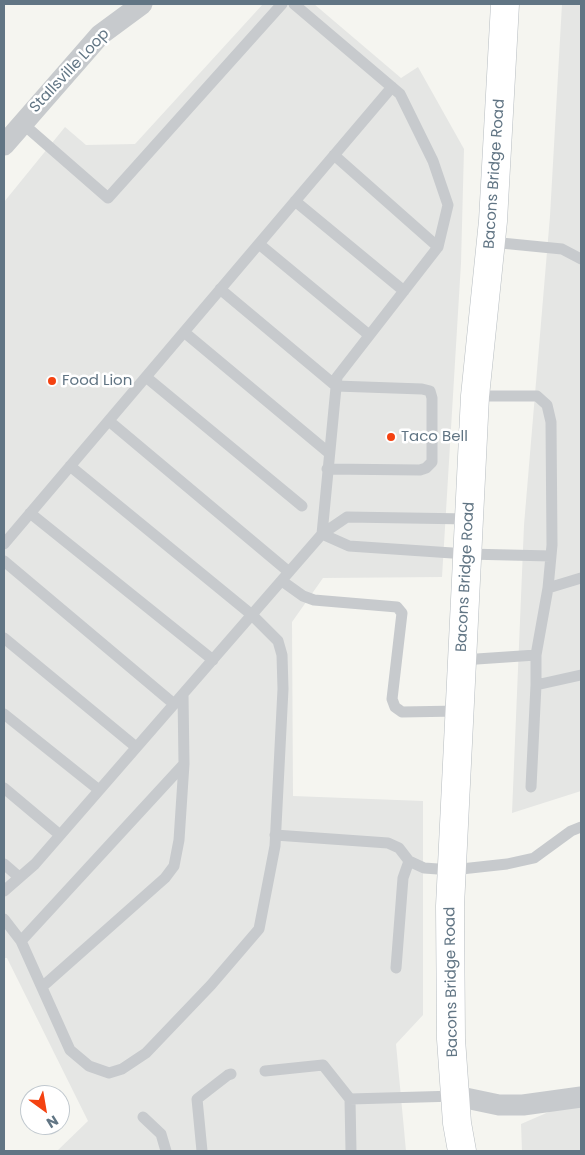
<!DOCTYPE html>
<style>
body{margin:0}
#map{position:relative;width:585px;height:1155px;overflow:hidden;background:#f5f5f0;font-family:Poppins,sans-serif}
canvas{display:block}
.frame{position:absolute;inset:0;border:5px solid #617584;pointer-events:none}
.north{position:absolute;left:20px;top:1085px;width:50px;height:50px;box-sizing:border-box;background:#fff;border:1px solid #c0c8ce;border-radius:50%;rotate:148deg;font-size:14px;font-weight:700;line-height:20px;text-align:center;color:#617584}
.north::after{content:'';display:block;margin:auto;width:18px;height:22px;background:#f44211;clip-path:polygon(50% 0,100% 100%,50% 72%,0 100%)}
</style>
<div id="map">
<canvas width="585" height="1155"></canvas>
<div class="frame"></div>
<div class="north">N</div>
</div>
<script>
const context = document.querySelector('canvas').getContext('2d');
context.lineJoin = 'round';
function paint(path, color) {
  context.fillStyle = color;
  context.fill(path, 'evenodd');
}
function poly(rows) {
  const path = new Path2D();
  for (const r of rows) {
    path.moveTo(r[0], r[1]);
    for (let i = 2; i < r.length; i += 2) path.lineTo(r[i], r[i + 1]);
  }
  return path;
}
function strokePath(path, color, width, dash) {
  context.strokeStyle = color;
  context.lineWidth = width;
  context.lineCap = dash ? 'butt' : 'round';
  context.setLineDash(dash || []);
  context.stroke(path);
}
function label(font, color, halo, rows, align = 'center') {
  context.font = font + ' Poppins,sans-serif';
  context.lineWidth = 5;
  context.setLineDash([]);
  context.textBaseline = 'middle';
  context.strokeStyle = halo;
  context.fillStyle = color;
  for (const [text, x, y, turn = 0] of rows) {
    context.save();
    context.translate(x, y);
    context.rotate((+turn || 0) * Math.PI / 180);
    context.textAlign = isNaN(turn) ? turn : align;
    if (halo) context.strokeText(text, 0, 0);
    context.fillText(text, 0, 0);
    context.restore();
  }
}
paint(poly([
 [263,4,314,4,401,78,418,67,464,149,461,263,442,577,323,578,292,622,293,796,423,801,423,1015,396,1044,406,1151,57,1151,88,1121,7,958,4,958,4,202,65,127,86,145,135,144],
 [562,4,581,4,581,791,512,813,524,525,550,216],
 [581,1106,581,1151,522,1151,521,1124,551,1111]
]), '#e5e6e4');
const secondary = poly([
 [462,1151,457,1123,451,1039,450,906,475,396,493,221,505,4]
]);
strokePath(secondary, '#b6bcc0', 29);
strokePath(poly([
 [22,123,108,198,282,4],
 [334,155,438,247],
 [295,201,404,291],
 [491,242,562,249,581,259],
 [259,244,369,335],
 [220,289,336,386,422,389,430,391,432,398,432,462,426,468,420,470,327,469],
 [184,332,329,453],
 [146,377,302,506],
 [109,421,289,572],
 [30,513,213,660],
 [469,519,347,517,322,534,349,546,467,554,551,556],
 [4,544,392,87],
 [4,561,174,704],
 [282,581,303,596,314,600,397,607,402,613,392,699,395,707,402,712,459,711],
 [548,588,581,578],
 [4,638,136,747],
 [536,655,536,685,581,675],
 [462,660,536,655,548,588,552,545,551,422,547,405,537,396,475,396],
 [4,714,99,790],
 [531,787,536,685],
 [4,788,60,835],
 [275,835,388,843,399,848,409,861,424,868,452,870,507,864,534,858,571,831,581,827],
 [4,864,19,877],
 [4,891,35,864,322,534,337,377,438,247,448,205,433,161,400,94,294,4],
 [4,919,21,941,184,764],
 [21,941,70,1050,89,1066,109,1073,122,1069,146,1053,211,985,259,929,275,846,283,689,282,655,278,641,252,615,70,466],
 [396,968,403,878,409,861],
 [42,987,165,878,174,866,179,840,184,764,183,694],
 [265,1071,323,1065,350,1099],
 [143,1117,161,1134,166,1151],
 [202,1151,197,1099,228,1075,231,1074],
 [351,1151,350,1099,456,1096]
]), '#c7cacd', 11);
strokePath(poly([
 [4,145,100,35,142,4],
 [456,1096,499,1105,523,1105,581,1097]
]), '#c7cacd', 21);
strokePath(secondary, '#fff', 28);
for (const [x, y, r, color] of [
 [52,381,5,"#f44211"],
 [391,437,5,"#f44211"]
]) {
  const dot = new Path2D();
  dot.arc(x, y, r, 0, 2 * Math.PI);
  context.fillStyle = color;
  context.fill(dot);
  strokePath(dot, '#fff', 2);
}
label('15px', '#617584', '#fff', [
 ["Stallsville Loop",70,71,-47],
 ["Bacons Bridge Road",495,174,-86],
 ["Bacons Bridge Road",466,577,-87],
 ["Bacons Bridge Road",452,982,-91]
]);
label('15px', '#617584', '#fff', [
 ["Food Lion",62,381],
 ["Taco Bell",401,437]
], 'left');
</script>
